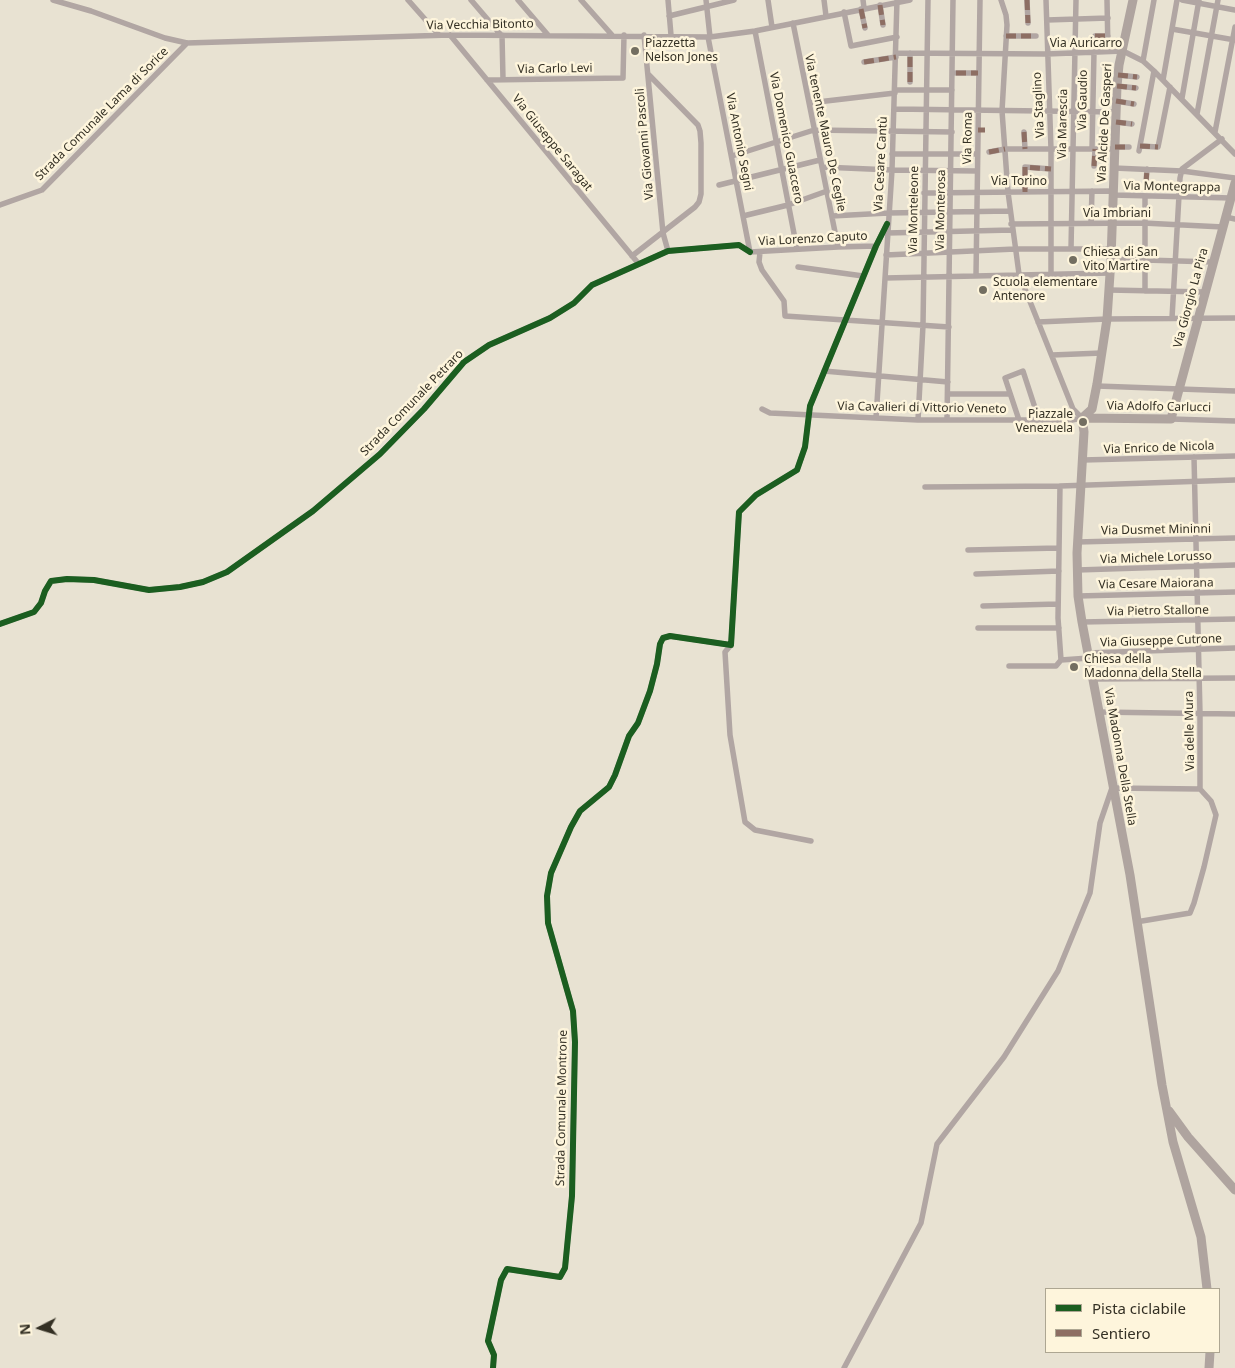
<!DOCTYPE html>
<meta charset="utf-8">
<style>
body{margin:0}
#map{position:relative;width:1235px;height:1368px;overflow:hidden;background:#e8e2d2;font-family:"Noto Sans",sans-serif}
canvas{display:block}
.legend{position:absolute;left:1045px;top:1288px;width:175px;height:65px;box-sizing:border-box;background:#fef5dc;border:1px solid #ada692;margin:0;padding:6px 9px;list-style:none;font-size:15px;color:#343024}
.legend li{display:flex;align-items:center;gap:10px;height:25px}
.legend b{width:25px;border:1px solid #ada692}
.north{position:absolute;left:15px;top:1303px;width:50px;height:50px;-webkit-text-stroke:4px #fef5dc;paint-order:stroke;rotate:265deg;font-size:14px;font-weight:700;line-height:20px;text-align:center;color:#343024}
.north::after{content:'';display:block;margin:auto;width:18px;height:22px;background:#343024;clip-path:polygon(50% 0,100% 100%,50% 72%,0 100%)}
</style>
<div id="map">
<canvas width="1235" height="1368"></canvas>
<ul class="legend">
<li><b style="height:6px;background:#1b5e20"></b>Pista ciclabile</li>
<li><b style="height:6px;background:#8d6e63"></b>Sentiero</li>
</ul>
<div class="north">N</div>
</div>
<script>
const context = document.querySelector('canvas').getContext('2d');
context.lineJoin = 'round';
function poly(rows) {
  const path = new Path2D();
  for (const r of rows) {
    path.moveTo(r[0], r[1]);
    for (let i = 2; i < r.length; i += 2) path.lineTo(r[i], r[i + 1]);
  }
  return path;
}
function strokePath(path, color, width, dash) {
  context.strokeStyle = color;
  context.lineWidth = width;
  context.lineCap = dash ? 'butt' : 'round';
  context.setLineDash(dash || []);
  context.stroke(path);
}
function label(font, color, halo, rows, align = 'center') {
  context.font = font + ' "Noto Sans",sans-serif';
  context.lineWidth = 5;
  context.setLineDash([]);
  context.textBaseline = 'middle';
  context.strokeStyle = halo;
  context.fillStyle = color;
  for (const [text, x, y, turn = 0] of rows) {
    context.save();
    context.translate(x, y);
    context.rotate((+turn || 0) * Math.PI / 180);
    context.textAlign = isNaN(turn) ? turn : align;
    if (halo) context.strokeText(text, 0, 0);
    context.fillText(text, 0, 0);
    context.restore();
  }
}
strokePath(poly([
 [53,0,91,11,165,38,187,43,450,35,710,37,755,31,910,0],
 [408,0,439,35],
 [471,0,501,35],
 [518,0,548,35],
 [581,0,612,35],
 [668,0,671,35],
 [706,0,710,37],
 [768,0,772,27],
 [824,0,826,16],
 [863,0,864,8],
 [1001,0,1006,15,1007,25,1002,111,1008,192,1019,274,1073,409,1082,418],
 [1027,0,1028,23],
 [1046,0,1051,149,1051,274],
 [1107,0,1108,51],
 [1182,0,1235,10],
 [880,5,883,25],
 [861,9,865,28],
 [844,12,851,46,897,37],
 [669,16,734,0],
 [1047,20,1108,18],
 [793,23,838,247],
 [1172,29,1235,40],
 [755,31,797,249],
 [450,35,638,263],
 [502,35,503,79],
 [644,35,663,233,668,251],
 [1006,36,1036,36],
 [1095,36,1108,36],
 [708,37,750,252],
 [896,53,1047,54,1123,51,1143,61,1154,71,1235,154],
 [1143,61,1154,0],
 [864,62,896,57],
 [956,73,978,73],
 [1118,75,1137,77],
 [487,80,623,78,624,35],
 [1163,80,1177,0],
 [910,82,910,53],
 [1117,86,1136,88],
 [895,90,952,90],
 [1182,98,1199,0],
 [1116,101,1134,104],
 [809,103,895,93],
 [894,109,1116,112],
 [1197,114,1218,0],
 [1116,122,1132,124],
 [1024,132,1025,149],
 [1215,132,1235,27],
 [1140,146,1158,147,1170,87],
 [1115,147,1129,147],
 [1092,149,1094,52],
 [1139,151,1154,71],
 [989,152,1005,149,1115,149],
 [892,154,977,154],
 [732,156,814,130,952,132],
 [1094,166,1095,149],
 [822,167,892,170,977,171],
 [1114,168,1182,171,1235,178],
 [1146,183,1147,169],
 [719,185,820,160],
 [1025,192,1025,167,1051,169],
 [924,193,1113,191],
 [1113,195,1231,198],
 [0,205,42,190,187,43],
 [743,216,788,205,827,191],
 [832,216,888,213,1010,211],
 [1226,217,1235,219],
 [1091,223,1092,191],
 [1011,224,1143,223,1223,227],
 [887,233,1012,230],
 [1071,249,1076,0],
 [750,252,838,247,876,246],
 [760,252,759,262,762,270,784,301,785,316,949,327],
 [886,255,1015,249,1112,249],
 [632,256,695,207,699,202,701,194,701,143,700,131,698,125,648,74],
 [1111,259,1213,262],
 [798,267,863,276],
 [976,276,980,0],
 [885,278,1110,273],
 [1109,290,1205,292],
 [1145,291,1145,196],
 [1172,318,1180,178,1182,169,1222,139],
 [1038,322,1107,319,1235,318],
 [1052,355,1102,353],
 [824,371,948,382],
 [1097,386,1235,391],
 [948,394,1010,394],
 [762,409,770,413,918,420,1072,420,1082,418],
 [876,418,892,170,897,0],
 [1171,419,1235,421],
 [918,420,923,325,928,0],
 [947,420,953,0],
 [1019,420,1005,378,1023,371,1039,420],
 [1083,460,1235,456],
 [925,487,1060,486],
 [1077,542,1235,538],
 [968,550,1059,548],
 [1077,570,1235,565],
 [976,574,1059,571],
 [1078,596,1235,592],
 [983,606,1058,604],
 [1082,622,1235,619],
 [0,624,34,612,41,603,45,591,51,581,67,579,94,580,149,590,180,587,203,582,227,572,313,511,380,454,424,409,464,362,489,345,550,318,574,303,592,285,668,251,739,245,750,252],
 [978,628,1059,628],
 [731,645,725,652,730,735,745,822,755,830,811,841],
 [1087,653,1235,648],
 [1089,658,1061,660,1058,618,1060,486,1235,480],
 [1009,666,1056,666,1061,660],
 [1093,679,1235,678],
 [1098,712,1235,714],
 [1136,922,1190,913,1194,903,1204,867,1216,815,1211,801,1200,789,1200,714,1194,457],
 [493,1368,494,1355,488,1341,501,1280,507,1269,560,1277,565,1268,572,1196,575,1042,573,1011,548,923,547,896,551,873,571,827,580,811,609,787,615,775,629,736,638,723,650,691,657,664,660,644,663,638,670,636,731,645,739,512,756,495,797,470,805,447,810,406,876,246,887,224],
 [844,1368,921,1223,937,1144,1004,1057,1058,971,1090,893,1100,823,1112,788,1200,789]
]), '#b1a6a3', 5.5);
strokePath(poly([
 [1082,418,1084,432,1077,553,1078,596,1082,622,1130,875,1162,1085,1173,1142,1201,1237,1207,1289],
 [1082,418,1092,409,1097,384,1107,319,1111,259,1117,86,1119,65,1133,0],
 [1082,418,1171,419,1235,183],
 [1169,1111,1188,1137,1235,1190],
 [1209,1368,1210,1352]
]), '#afa49f', 9);
strokePath(poly([
 [1027,0,1028,23],
 [880,5,883,25],
 [861,9,865,28],
 [1006,36,1036,36],
 [1095,36,1108,36],
 [864,62,896,57],
 [956,73,978,73],
 [1118,75,1137,77],
 [910,82,910,53],
 [1117,86,1136,88],
 [1116,101,1134,104],
 [1116,122,1132,124],
 [978,130,985,130],
 [1024,132,1025,149],
 [1140,146,1158,147],
 [1115,147,1129,147],
 [989,152,1005,149],
 [1094,166,1095,149],
 [1146,183,1147,169],
 [1025,192,1025,167,1051,169]
]), '#8d6e63', 5, [10, 5]);
strokePath(poly([
 [0,624,34,612,41,603,45,591,51,581,67,579,94,580,149,590,180,587,203,582,227,572,313,511,380,454,424,409,464,362,489,345,550,318,574,303,592,285,668,251,739,245,750,252],
 [493,1368,494,1355,488,1341,501,1280,507,1269,560,1277,565,1268,572,1196,575,1042,573,1011,548,923,547,896,551,873,571,827,580,811,609,787,615,775,629,736,638,723,650,691,657,664,660,644,663,638,670,636,731,645,739,512,756,495,797,470,805,447,810,406,876,246,887,224]
]), '#1b5e20', 6);
for (const [x, y, r, color] of [
 [635,51,5,"#736e61"],
 [1073,260,5,"#736e61"],
 [983,290,5,"#736e61"],
 [1083,422,5,"#736e61"],
 [1074,667,5,"#736e61"]
]) {
  const dot = new Path2D();
  dot.arc(x, y, r, 0, 2 * Math.PI);
  context.fillStyle = color;
  context.fill(dot);
  strokePath(dot, '#fef5dc', 2);
}
label('12px', '#343024', '#fef5dc', [
 ["Via Vecchia Bitonto",480,25,-1],
 ["Via Auricarro",1086,44],
 ["Via Carlo Levi",555,69,-1],
 ["Via Gaudio",1083,100,-89],
 ["Via Staglino",1039,105,-93],
 ["Strada Comunale Lama di Sorice",102,114,-45],
 ["Via Alcide De Gasperi",1105,123,-87],
 ["Via Marescia",1063,124,-89],
 ["Via tenente Mauro De Ceglie",825,133,78],
 ["Via Domenico Guaccero",786,138,79],
 ["Via Roma",968,138,-89],
 ["Via Antonio Segni",739,142,79],
 ["Via Giuseppe Saragat",552,143,51],
 ["Via Giovanni Pascoli",645,144,-95],
 ["Via Cesare Cantù",881,164,-87],
 ["Via Torino",1019,182],
 ["Via Montegrappa",1172,187,1],
 ["Via Monteleone",914,210,-89],
 ["Via Monterosa",941,210,-89],
 ["Via Imbriani",1117,214],
 ["Via Lorenzo Caputo",813,239,-3],
 ["Via Giorgio La Pira",1191,298,-75],
 ["Strada Comunale Petraro",412,403,-46],
 ["Via Adolfo Carlucci",1159,407,1],
 ["Via Cavalieri di Vittorio Veneto",922,408,1],
 ["Via Enrico de Nicola",1159,448,-2],
 ["Via Dusmet Mininni",1156,530,-1],
 ["Via Michele Lorusso",1156,558,-2],
 ["Via Cesare Maiorana",1156,584,-1],
 ["Via Pietro Stallone",1158,611,-1],
 ["Via Giuseppe Cutrone",1161,641,-2],
 ["Via delle Mura",1190,731,-91],
 ["Via Madonna Della Stella",1120,757,80],
 ["Strada Comunale Montrone",562,1108,-89]
]);
label('12px', '#343024', '#fef5dc', [
 ["Piazzetta",645,44],
 ["Nelson Jones",645,58],
 ["Chiesa di San",1083,253],
 ["Vito Martire",1083,267],
 ["Scuola elementare",993,283],
 ["Antenore",993,297],
 ["Piazzale",1073,415,"right"],
 ["Venezuela",1073,429,"right"],
 ["Chiesa della",1084,660],
 ["Madonna della Stella",1084,674]
], 'left');
</script>
